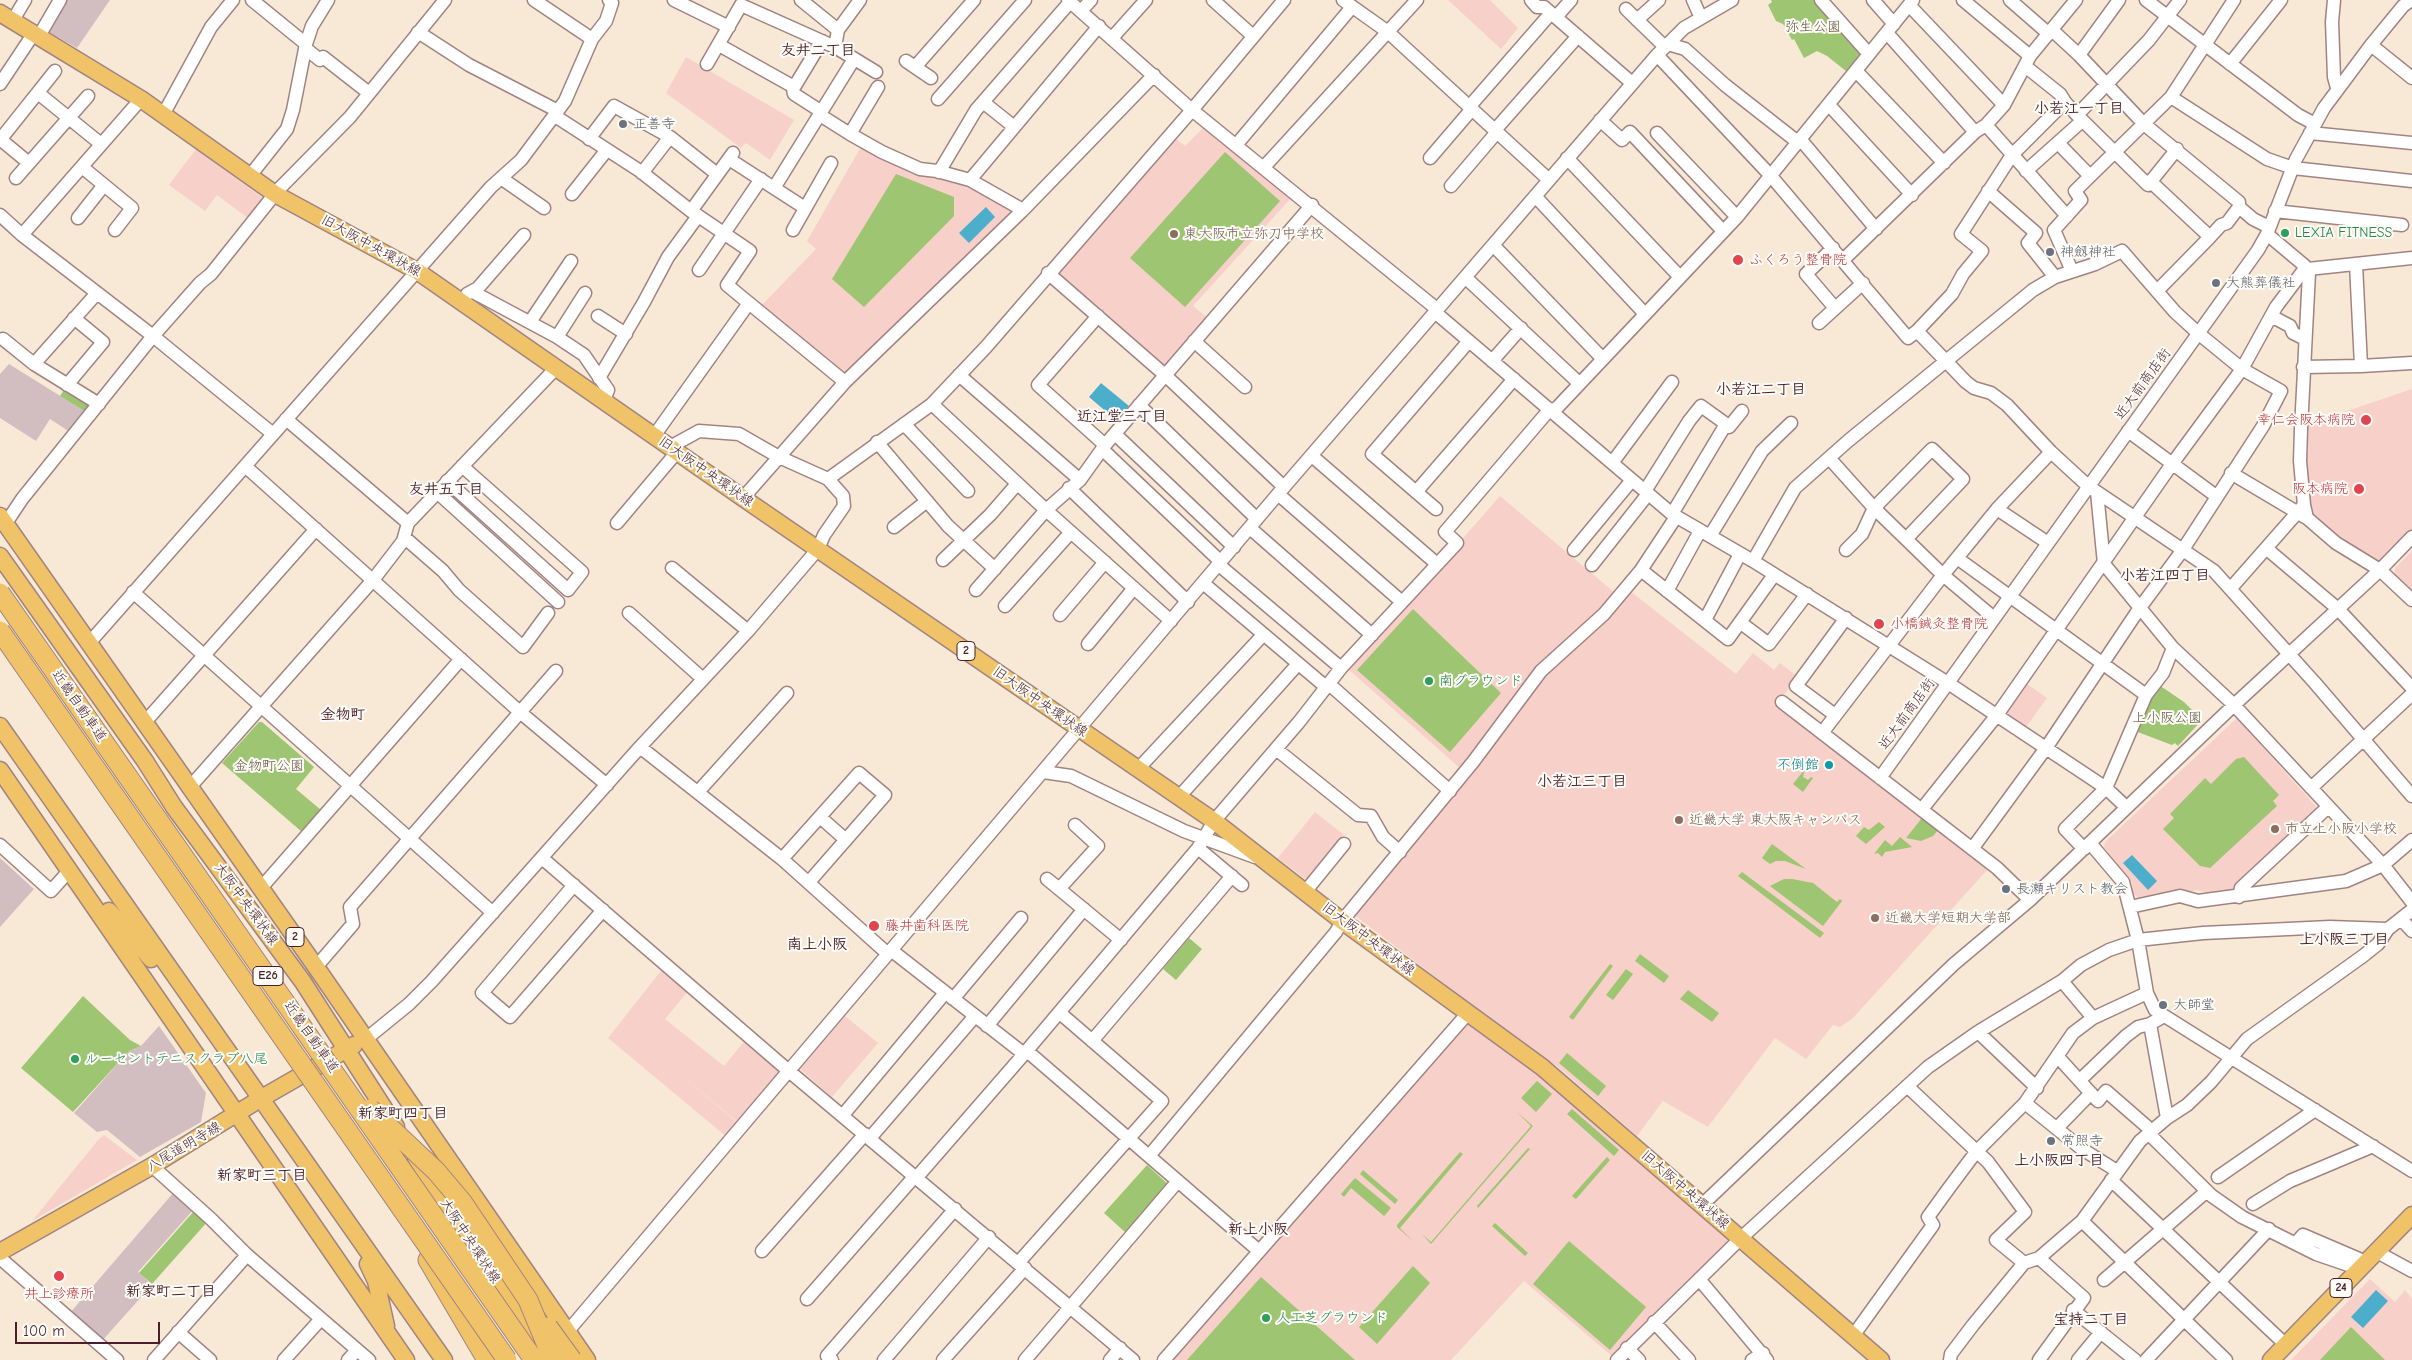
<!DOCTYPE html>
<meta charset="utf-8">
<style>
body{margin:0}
#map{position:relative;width:2412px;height:1360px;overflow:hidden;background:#f8e9d7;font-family:"Comic Neue",sans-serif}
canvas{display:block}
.scale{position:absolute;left:15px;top:1322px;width:145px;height:22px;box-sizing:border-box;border:2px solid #4a1f2b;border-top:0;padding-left:6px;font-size:15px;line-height:18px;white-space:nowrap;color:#4a1f2b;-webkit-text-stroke:4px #fdfcf7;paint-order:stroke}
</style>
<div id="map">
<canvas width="2412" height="1360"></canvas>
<div class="scale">100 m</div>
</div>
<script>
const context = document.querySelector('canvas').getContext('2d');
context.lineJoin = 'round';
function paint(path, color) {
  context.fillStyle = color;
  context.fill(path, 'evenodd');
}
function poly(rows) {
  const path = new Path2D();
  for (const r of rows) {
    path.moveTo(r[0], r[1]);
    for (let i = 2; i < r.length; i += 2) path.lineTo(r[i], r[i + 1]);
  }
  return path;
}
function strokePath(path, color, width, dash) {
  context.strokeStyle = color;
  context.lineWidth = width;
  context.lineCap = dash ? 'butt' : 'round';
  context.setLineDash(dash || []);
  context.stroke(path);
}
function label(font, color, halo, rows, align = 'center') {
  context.font = font + ' "Comic Neue","Klee One",sans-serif';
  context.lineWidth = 4;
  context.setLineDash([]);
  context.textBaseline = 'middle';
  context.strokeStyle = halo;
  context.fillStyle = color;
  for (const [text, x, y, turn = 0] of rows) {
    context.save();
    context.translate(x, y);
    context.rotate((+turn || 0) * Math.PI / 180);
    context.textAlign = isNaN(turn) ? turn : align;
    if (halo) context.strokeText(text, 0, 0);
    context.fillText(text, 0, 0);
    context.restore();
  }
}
paint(poly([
 [1448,0,1490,0,1518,28,1501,49],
 [686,57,794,120,770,160,746,143,741,148,666,93],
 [1203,128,1292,197,1193,306,1209,319,1164,369,1056,272,1175,138,1185,146],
 [862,145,967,183,1015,209,849,374,841,375,760,307,816,249,807,241],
 [196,149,264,199,249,219,217,195,205,211,169,185],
 [2412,389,2412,531,2384,559,2375,562,2339,542,2309,514,2303,463,2306,425],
 [1500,496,1615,593,1461,769,1348,669],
 [2412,551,2412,591,2395,575,2395,568],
 [1630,591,1736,674,1753,653,1774,670,1780,663,1798,677,1779,701,1988,869,1853,1018,1840,1027,1833,1025,1806,1059,1775,1038,1708,1127,1663,1101,1637,1136,1556,1065,1540,1057,1353,914,1541,679],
 [2024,682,2047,698,2024,730,2006,717,2004,710],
 [2237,718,2319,810,2233,891,2212,894,2198,890,2139,899,2133,893,2132,882,2104,847,2105,842],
 [1315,812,1344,835,1308,881,1278,858],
 [664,967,690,989,665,1019,759,1094,724,1066,747,1038,783,1072,740,1124,669,1065,739,1124,728,1138,608,1038],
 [845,1016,878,1043,832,1097,800,1069],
 [1470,1022,1536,1070,1727,1237,1728,1245,1614,1358,1524,1281,1451,1360,1172,1360],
 [104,1135,137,1160,32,1221,99,1139],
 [2370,1279,2395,1302,2405,1290,2412,1299,2412,1360,2291,1360]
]), '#f7d0c9');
paint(poly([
 [64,0,110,0,77,48,47,31],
 [9,364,86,412,70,432,50,419,36,441,0,418,0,374],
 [0,858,34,889,0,927],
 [159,1026,206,1093,201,1122,140,1157,107,1130,97,1132,74,1113,129,1051,141,1046],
 [174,1192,194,1209,138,1272,152,1285,101,1342,69,1314]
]), '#d2bec1');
paint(poly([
 [1771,0,1819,0,1867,54,1851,75,1827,56,1817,51,1804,58,1794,39,1792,40,1783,24,1776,21,1768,5,1772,2],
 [1225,152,1280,201,1185,307,1130,258],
 [896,174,954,197,954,216,864,307,832,279],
 [66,387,90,403,90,407,86,412,60,396],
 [1413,609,1501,693,1450,752,1357,670],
 [2159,685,2184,702,2202,720,2178,746,2175,743,2172,745,2135,731,2149,698],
 [259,722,262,722,314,767,296,789,321,810,302,832,222,763],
 [2244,757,2279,795,2273,801,2277,806,2210,868,2200,866,2163,829,2174,818,2170,814,2205,778,2211,784,2236,759],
 [1805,769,1803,777,1808,780,1811,777,1813,778,1803,792,1793,784],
 [1922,818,1938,830,1933,836,1921,841,1906,838],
 [1879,822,1885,827,1866,844,1856,836,1864,827,1869,830],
 [1900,837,1912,847,1885,852,1882,857,1878,853,1874,854,1885,840,1892,846],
 [1772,844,1806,869,1785,861,1776,861,1770,864,1762,858],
 [1742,872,1824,933,1820,938,1738,876],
 [1784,879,1792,879,1813,883,1837,902,1840,899,1842,901,1823,926,1770,886],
 [1189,938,1202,949,1176,980,1163,969],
 [1640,954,1669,976,1664,983,1635,961],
 [1610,964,1613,966,1573,1020,1569,1017],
 [1626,969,1633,974,1613,1000,1606,995],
 [1688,990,1719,1013,1712,1022,1680,999],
 [83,996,130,1040,141,1046,129,1051,73,1112,21,1068],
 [1567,1053,1606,1086,1598,1096,1559,1063],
 [1537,1081,1552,1094,1536,1112,1521,1098],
 [1572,1109,1619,1150,1614,1156,1567,1114],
 [1517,1112,1533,1126,1431,1244,1422,1234,1431,1242,1531,1126],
 [1528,1148,1530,1149,1478,1208,1477,1206],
 [1460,1152,1463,1154,1400,1228,1414,1242,1397,1227,1397,1225],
 [1607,1157,1610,1160,1576,1199,1572,1196],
 [1147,1165,1169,1185,1126,1233,1104,1213],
 [1363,1170,1398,1200,1395,1204,1360,1174],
 [1355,1178,1391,1208,1384,1216,1351,1188,1344,1197,1341,1194],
 [195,1210,208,1221,152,1284,139,1273],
 [1495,1223,1528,1253,1525,1256,1492,1226],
 [1569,1241,1646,1307,1610,1350,1533,1284],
 [1413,1266,1430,1283,1377,1344,1359,1327],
 [1261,1277,1355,1360,1187,1360],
 [2351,1327,2385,1360,2320,1360]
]), '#9ec571');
paint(poly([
 [986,207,995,217,969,243,959,233],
 [1101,383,1129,406,1116,420,1089,397],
 [2132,855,2157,881,2148,890,2123,863],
 [2376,1290,2388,1301,2363,1328,2351,1317]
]), '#4daecc');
const minor = poly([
 [252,0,306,44],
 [534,0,592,39],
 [674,0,729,27],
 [801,0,838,30,835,47,876,72],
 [1068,0,1192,110,1438,310],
 [1213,0,1253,36],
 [1343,0,1388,32,1548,179],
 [1531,0,1537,7,1544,7,1632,83],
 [1693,0,1701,18],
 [1821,0,1869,54],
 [1873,0,1894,24],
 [1963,0,2030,56,2076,0],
 [2010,0,2049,34],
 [2146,0,2298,115,2315,124],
 [2334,0,2332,22,2334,77,2337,88],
 [1909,5,2004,105],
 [1626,9,1665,47],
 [1081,11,1091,0],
 [1556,17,1571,0],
 [13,20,25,0],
 [1637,20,1659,0],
 [838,30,860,0],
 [2052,30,2079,55,2144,124,2239,202,2239,207,2253,219,2269,227],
 [418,32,469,65,558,111],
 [1887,33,1975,132],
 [39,36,60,0],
 [1112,38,1146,0],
 [822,41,793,89,794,94,822,112],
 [1668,44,1685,49,1725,85,1799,143],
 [719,45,794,87],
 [2371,45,2412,78],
 [305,48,320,60,323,57,369,93],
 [1657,55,1771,176,1908,338,1917,331,1966,382,1974,388,1991,393,2007,405,2051,452,2088,486,2214,571,2315,683,2412,796],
 [2079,55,2119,0],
 [906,61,931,78],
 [707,64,741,5,835,47],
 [2230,64,2281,0],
 [2025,66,2060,94,2065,102],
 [915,67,974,0],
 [1857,72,1944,163],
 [0,84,34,33],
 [878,87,850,134,882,152,920,169,937,171,970,180,1023,210],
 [38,93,101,144],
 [2171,97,2267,159,2293,168,2412,181],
 [141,99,22,235,153,336,273,434],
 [938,99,1025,0],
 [983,102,1013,126],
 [1829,105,1912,195],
 [1469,107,1551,13],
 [163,115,211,27,233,0],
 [820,115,850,134],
 [2077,115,2148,185,2177,149],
 [555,116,640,171,691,211],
 [1600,120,1622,140,1630,132,1723,231],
 [1986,125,2067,216],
 [1495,130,1578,36],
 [1657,133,1737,217],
 [2310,133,2412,143],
 [0,139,29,163],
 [589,139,614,106,670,137,717,174],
 [0,140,55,71],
 [1801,140,1876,229],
 [2058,143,2090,176],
 [1237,144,1352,7],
 [733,153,691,211,750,251,727,285,845,382],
 [1430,158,1472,109],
 [1567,158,1680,277],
 [729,159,805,208],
 [82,167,132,208,115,230],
 [1264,167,1417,0],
 [2026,171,2082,121],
 [939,172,976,110,1070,2],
 [642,173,670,137],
 [249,177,287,129,293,110,306,44,312,26,328,0],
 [16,178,88,96],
 [501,178,544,208],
 [970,180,1099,26],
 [2150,181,2210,237,2221,225,2227,223,2239,207],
 [1451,186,1497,132],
 [774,188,854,59],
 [1988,191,2036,233,2028,243,2055,277],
 [572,194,606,151],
 [1535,196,1645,314],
 [2275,211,2402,225],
 [0,215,22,235],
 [78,218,104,185],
 [793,230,831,163],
 [1493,245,1602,358],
 [1833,248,1806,274,1835,308],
 [1843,260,1975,132,1986,125,2004,105,2030,56],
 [2356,264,2361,366],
 [2308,269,2412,258],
 [699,270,761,179],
 [2072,271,2054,230,2081,200,2075,191,2171,97,2234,0],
 [1048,273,1165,375,1284,487],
 [1466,278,1579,383],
 [2158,290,2210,237],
 [473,292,557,337,584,355,608,390,604,401],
 [467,294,478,288,524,235],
 [1436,313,1672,514,1753,561,1948,683,2106,788,2126,807],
 [598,316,626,334],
 [1098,316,1038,385,1105,445],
 [2271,316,2290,326,2293,333,2305,339],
 [530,322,571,261],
 [1819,323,1863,283],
 [1917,331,1952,294,1963,274,1982,251,1961,234,2012,155,2065,102,2077,115,2149,40,2180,0],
 [557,337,585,293],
 [3,339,34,364,99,404],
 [1194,341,1245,387],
 [1492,361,1521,328],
 [34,364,97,293],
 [2303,367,2361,366,2412,363],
 [959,375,1080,480],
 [599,378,644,302,668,257,698,216],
 [67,385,103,342,74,318],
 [1139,405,1257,519],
 [1553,412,1737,217,1913,0],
 [286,419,408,523],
 [904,424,968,491],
 [2128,431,2216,496],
 [1115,434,1234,547],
 [654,436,749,303],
 [877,442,948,526,995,569],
 [1102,449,1221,562],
 [1312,456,1437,564],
 [1830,459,1874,508,1943,575,1994,618],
 [1612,463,1672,382],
 [245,466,521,713,607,785],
 [2231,473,2305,517],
 [828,479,932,404],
 [447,481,568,590,582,572,462,466],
 [1069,488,1188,602],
 [1645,491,1689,421,1701,406,1726,424],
 [437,492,558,602],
 [1416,492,1514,379],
 [2097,492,2104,564,2173,648],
 [1278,494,1402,602],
 [743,498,845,382,1023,210,1154,75],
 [2304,505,2307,518,2336,543,2380,570,2412,600],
 [1436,509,1372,454,1469,341],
 [1997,509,2048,543],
 [1672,514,1726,424,1729,427,1742,411],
 [6,523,22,499,153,336,200,283,211,274,278,190,350,117,445,0],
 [617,523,677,452],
 [894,527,927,501],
 [1250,528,1372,635],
 [1710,536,1762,451,1791,423],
 [404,537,443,571,459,590,523,647,548,613],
 [2267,549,2338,609,2412,688],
 [1574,550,1632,480],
 [1846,550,1862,534,1874,508,1932,449,1963,479,1906,539],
 [1957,558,2146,695,2163,673,2173,648,2234,705,2383,865,2412,902],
 [943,560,990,515,1017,484],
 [1753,561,1795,488,1848,441,2033,290,2055,277,2095,264,2122,251,2175,312,2198,333,2242,369,2281,391,2263,426,2182,551,2139,609,2046,748,1972,849],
 [1219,565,1341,668],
 [1592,565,1648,494],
 [672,568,748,631],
 [1641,570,1728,639,1774,575],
 [1203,583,1326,687],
 [2231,588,2304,505,2300,461,2301,429,2309,273,2305,266,2267,234],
 [976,590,1046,510,1080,480,1105,445,1312,205],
 [1667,591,1700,531],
 [133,592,493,913],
 [1005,606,1071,532],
 [629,613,703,679],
 [1060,615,1105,562],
 [1705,620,1740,554],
 [1171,621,1046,510,932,404,986,347,1192,110,1284,0],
 [1741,623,1769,644,1807,594],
 [90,642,491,187,521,160,565,101,592,39,606,21,612,3,609,0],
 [1088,644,1134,588],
 [1329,684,1450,791],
 [1782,702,1997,868,2030,900],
 [1835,715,1796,686,1846,618],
 [145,722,316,529],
 [1822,733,1943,575,1997,509,2051,452],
 [640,747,782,859,888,954],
 [1276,749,1358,815,1371,816,1383,837,1400,852],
 [1138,769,1263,635],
 [1043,772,1071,776,1184,831,1255,857],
 [1880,778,2258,250,2267,234,2296,159,2324,108,2371,45,2403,6,2411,0],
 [190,787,373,580,403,541,408,523,557,367],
 [2311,788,2412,694],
 [698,792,787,693],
 [1179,797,1298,664],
 [1922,809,1997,715,2172,464,2242,369,2276,307,2303,271,2305,266],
 [820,817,846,840],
 [2090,843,2123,882,2138,940,2147,993,2155,1010,2412,1171],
 [0,845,51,891,69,871],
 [1198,848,1242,885],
 [2084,849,2065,829,2106,788,2146,695],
 [542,858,790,1072,1133,1360],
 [782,859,859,773,885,795,809,882],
 [1047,879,1121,940],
 [574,885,482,993,510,1017,603,910],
 [261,888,461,659],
 [1059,889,1098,846,1075,825],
 [1305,892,1344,844],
 [2239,897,2241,888,2328,807],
 [2130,907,2180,896,2198,901,2346,881,2383,865,2412,840],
 [2401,919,2412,931],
 [891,950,1024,1054],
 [316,967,353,924,350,907,556,671],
 [2062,981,2093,1018],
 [953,999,1021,918],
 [2164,1016,2150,1024,2167,1118],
 [987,1026,1084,909],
 [1978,1032,2037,1088],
 [366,1039,409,1004,432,981,640,747,748,631,818,549,824,535,844,506,843,496,828,479,779,457,739,434,699,431,670,447],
 [1092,1041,1232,876],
 [1027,1051,1259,1251],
 [2058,1057,2098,1101,2106,1091,2152,1131],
 [2080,1080,2126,1036,2138,1027,2150,1024],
 [1907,1086,1988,1162,2025,1212,1996,1240,2024,1263],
 [2025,1103,2082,1149,2117,1171],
 [843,1115,945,993],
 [2057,1128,2091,1093],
 [2149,1134,2212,1196,2242,1217,2316,1254,2360,1269],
 [870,1138,975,1016],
 [1149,1156,1336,932,1342,921,1473,762,1541,671,1604,614,1641,570,1676,517],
 [152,1166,211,1219,247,1255,369,1360],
 [917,1177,1024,1054,1198,848,1214,821,1299,722,1341,668,1457,543,1445,532,1550,409],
 [2218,1177,2315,1110],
 [2111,1180,2286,1345],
 [2253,1204,2290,1181,2373,1146],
 [1702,1205,1954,964,2030,900,2234,705,2380,570,2412,537],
 [2082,1221,2226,1360],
 [2296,1243,2303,1235,2366,1262],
 [762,1251,865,1134],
 [2377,1252,2412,1271],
 [0,1258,117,1360],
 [1019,1262,1162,1101,1060,1013],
 [1699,1279,1767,1360],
 [2104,1280,2207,1191],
 [807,1299,915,1176],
 [2073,1310,2135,1360],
 [1654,1322,1689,1360],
 [178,1332,210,1360],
 [1853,1336,1933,1225,1928,1217,1949,1188,1976,1152,2025,1103,2073,1033,2093,1018,2147,993],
 [563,1337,1278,494,1657,55,1684,28,1732,0],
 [1627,1348,1639,1360],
 [154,1360,247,1255],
 [284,1360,320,1320],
 [348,1360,357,1350],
 [832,1360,827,1356,955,1209],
 [884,1360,989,1237],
 [943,1360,1025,1268],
 [1025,1360,1178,1181],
 [1110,1360,1120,1348],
 [1164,1360,1468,1013],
 [1617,1360,1740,1239,1928,1067,1978,1032,2062,981,2081,965,2109,950,2138,940,2203,933,2330,927,2388,929],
 [1752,1360,1763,1353],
 [1950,1360,1951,1354,1973,1325,2024,1263,2039,1258,2082,1221,2140,1141,2167,1118,2187,1105,2211,1082,2247,1039,2363,956,2378,944,2388,929,2412,910],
 [2039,1360,2084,1298,2039,1258],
 [2078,1360,2101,1332],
 [2146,1360,2269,1229]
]);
const major = poly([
 [0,13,141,99,275,194,417,271,743,498,1214,821,1342,921,1542,1067,1881,1360],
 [0,516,316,967,587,1360],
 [0,556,145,761,174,807,303,982,396,1127],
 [0,726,444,1360],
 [0,770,406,1360],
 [109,911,151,959],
 [416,1158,547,1360],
 [0,1252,152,1166,260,1099,354,1045],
 [368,1264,376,1281,386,1326],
 [2271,1360,2412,1215]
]);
const highway = poly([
 [428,1260,487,1360]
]);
strokePath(minor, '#a18481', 15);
strokePath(major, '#a18481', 19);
strokePath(highway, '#a18481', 21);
strokePath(minor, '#fff', 12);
strokePath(major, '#f0c369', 16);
strokePath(highway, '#f0c369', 19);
const highwayBridge = poly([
 [0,593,534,1360],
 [0,631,507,1360],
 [370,1109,436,1171,463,1203,528,1300,553,1360],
 [548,1327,572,1360]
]);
strokePath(highwayBridge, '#a18481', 21, []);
strokePath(highwayBridge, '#f0c369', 19);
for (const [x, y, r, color] of [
 [623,124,5,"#6b7280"],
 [2285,233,5,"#2e9e5b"],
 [1174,234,5,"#8d6e63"],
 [2050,252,5,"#6b7280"],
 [1738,260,6,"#e0444e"],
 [2216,283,5,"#6b7280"],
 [2366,420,6,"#e0444e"],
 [2359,489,6,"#e0444e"],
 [1879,624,6,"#e0444e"],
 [1429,681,5,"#2e9e5b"],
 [1829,765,5,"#0f9aa8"],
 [1679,820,5,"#8d6e63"],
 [2275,829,5,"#8d6e63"],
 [2006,889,5,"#6b7280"],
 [1875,918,5,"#8d6e63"],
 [874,926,6,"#e0444e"],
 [2163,1005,5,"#6b7280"],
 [75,1059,5,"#2e9e5b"],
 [2051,1141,5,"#6b7280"],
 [59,1276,6,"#e0444e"],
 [1266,1318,5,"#2e9e5b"]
]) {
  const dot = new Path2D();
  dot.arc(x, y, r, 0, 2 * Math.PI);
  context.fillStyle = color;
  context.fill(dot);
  strokePath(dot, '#fdfcf7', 2);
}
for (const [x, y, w] of [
 [966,651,18],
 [295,937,18],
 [268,976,30],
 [2341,1288,22]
]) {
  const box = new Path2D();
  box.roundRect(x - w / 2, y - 9.5, w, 19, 4);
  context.fillStyle = '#fdfcf7';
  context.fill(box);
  strokePath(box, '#4a1f2b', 1);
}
label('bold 12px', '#4a1f2b', null, [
 ["2",966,651],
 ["2",295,937],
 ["E26",268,976],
 ["24",2341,1288]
]);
label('14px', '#675944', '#fdfcf7', [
 ["弥生公園",1813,27],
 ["上小阪公園",2167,718],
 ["金物町公園",269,766]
]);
label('14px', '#5b616d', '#fdfcf7', [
 ["正善寺",633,124],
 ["神劔神社",2060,252],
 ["大熊葬儀社",2226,283],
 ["長瀬キリスト教会",2016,889],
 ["大師堂",2173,1005],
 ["常照寺",2061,1141]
], 'left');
label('14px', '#27864d', '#fdfcf7', [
 ["LEXIA FITNESS",2295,233],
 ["南グラウンド",1439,681],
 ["ルーセントテニスクラブ八尾",85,1059],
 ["人工芝グラウンド",1276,1318]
], 'left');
label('14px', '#785e54', '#fdfcf7', [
 ["東大阪市立弥刀中学校",1184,234],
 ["近畿大学 東大阪キャンパス",1689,820],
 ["市立上小阪小学校",2285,829],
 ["近畿大学短期大学部",1885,918]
], 'left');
label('14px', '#4a1f2b', '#fdfcf7', [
 ["旧大阪中央環状線",371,246,29],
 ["近大前商店街",2143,384,-54],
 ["旧大阪中央環状線",706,472,35],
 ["旧大阪中央環状線",1040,702,35],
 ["近畿自動車道",79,706,55],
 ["近大前商店街",1907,714,-54],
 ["大阪中央環状線",246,904,54],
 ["旧大阪中央環状線",1368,939,37],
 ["近畿自動車道",311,1037,55],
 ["八尾道明寺線",184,1147,-31],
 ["旧大阪中央環状線",1685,1190,41],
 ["大阪中央環状線",470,1241,57]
]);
label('14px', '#be3a42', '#fdfcf7', [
 ["ふくろう整骨院",1749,260],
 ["幸仁会阪本病院",2355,420,"right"],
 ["阪本病院",2348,489,"right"],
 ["小橋鍼灸整骨院",1890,624],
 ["藤井歯科医院",885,926],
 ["井上診療所",59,1294,"center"]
], 'left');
label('14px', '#0d838f', '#fdfcf7', [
 ["不倒館",1819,765]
], 'right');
label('bold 15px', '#4a1f2b', '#fdfcf7', [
 ["友井二丁目",818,51],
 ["小若江一丁目",2079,109],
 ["小若江二丁目",1761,390],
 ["近江堂三丁目",1122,417],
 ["友井五丁目",446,490],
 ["小若江四丁目",2165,576],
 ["金物町",343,715],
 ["小若江三丁目",1582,782],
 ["上小阪三丁目",2344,940],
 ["南上小阪",817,945],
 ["新家町四丁目",403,1114],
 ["上小阪四丁目",2059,1161],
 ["新家町三丁目",262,1176],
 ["新上小阪",1258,1230],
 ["新家町二丁目",171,1292],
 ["宝持二丁目",2091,1320]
]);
</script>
